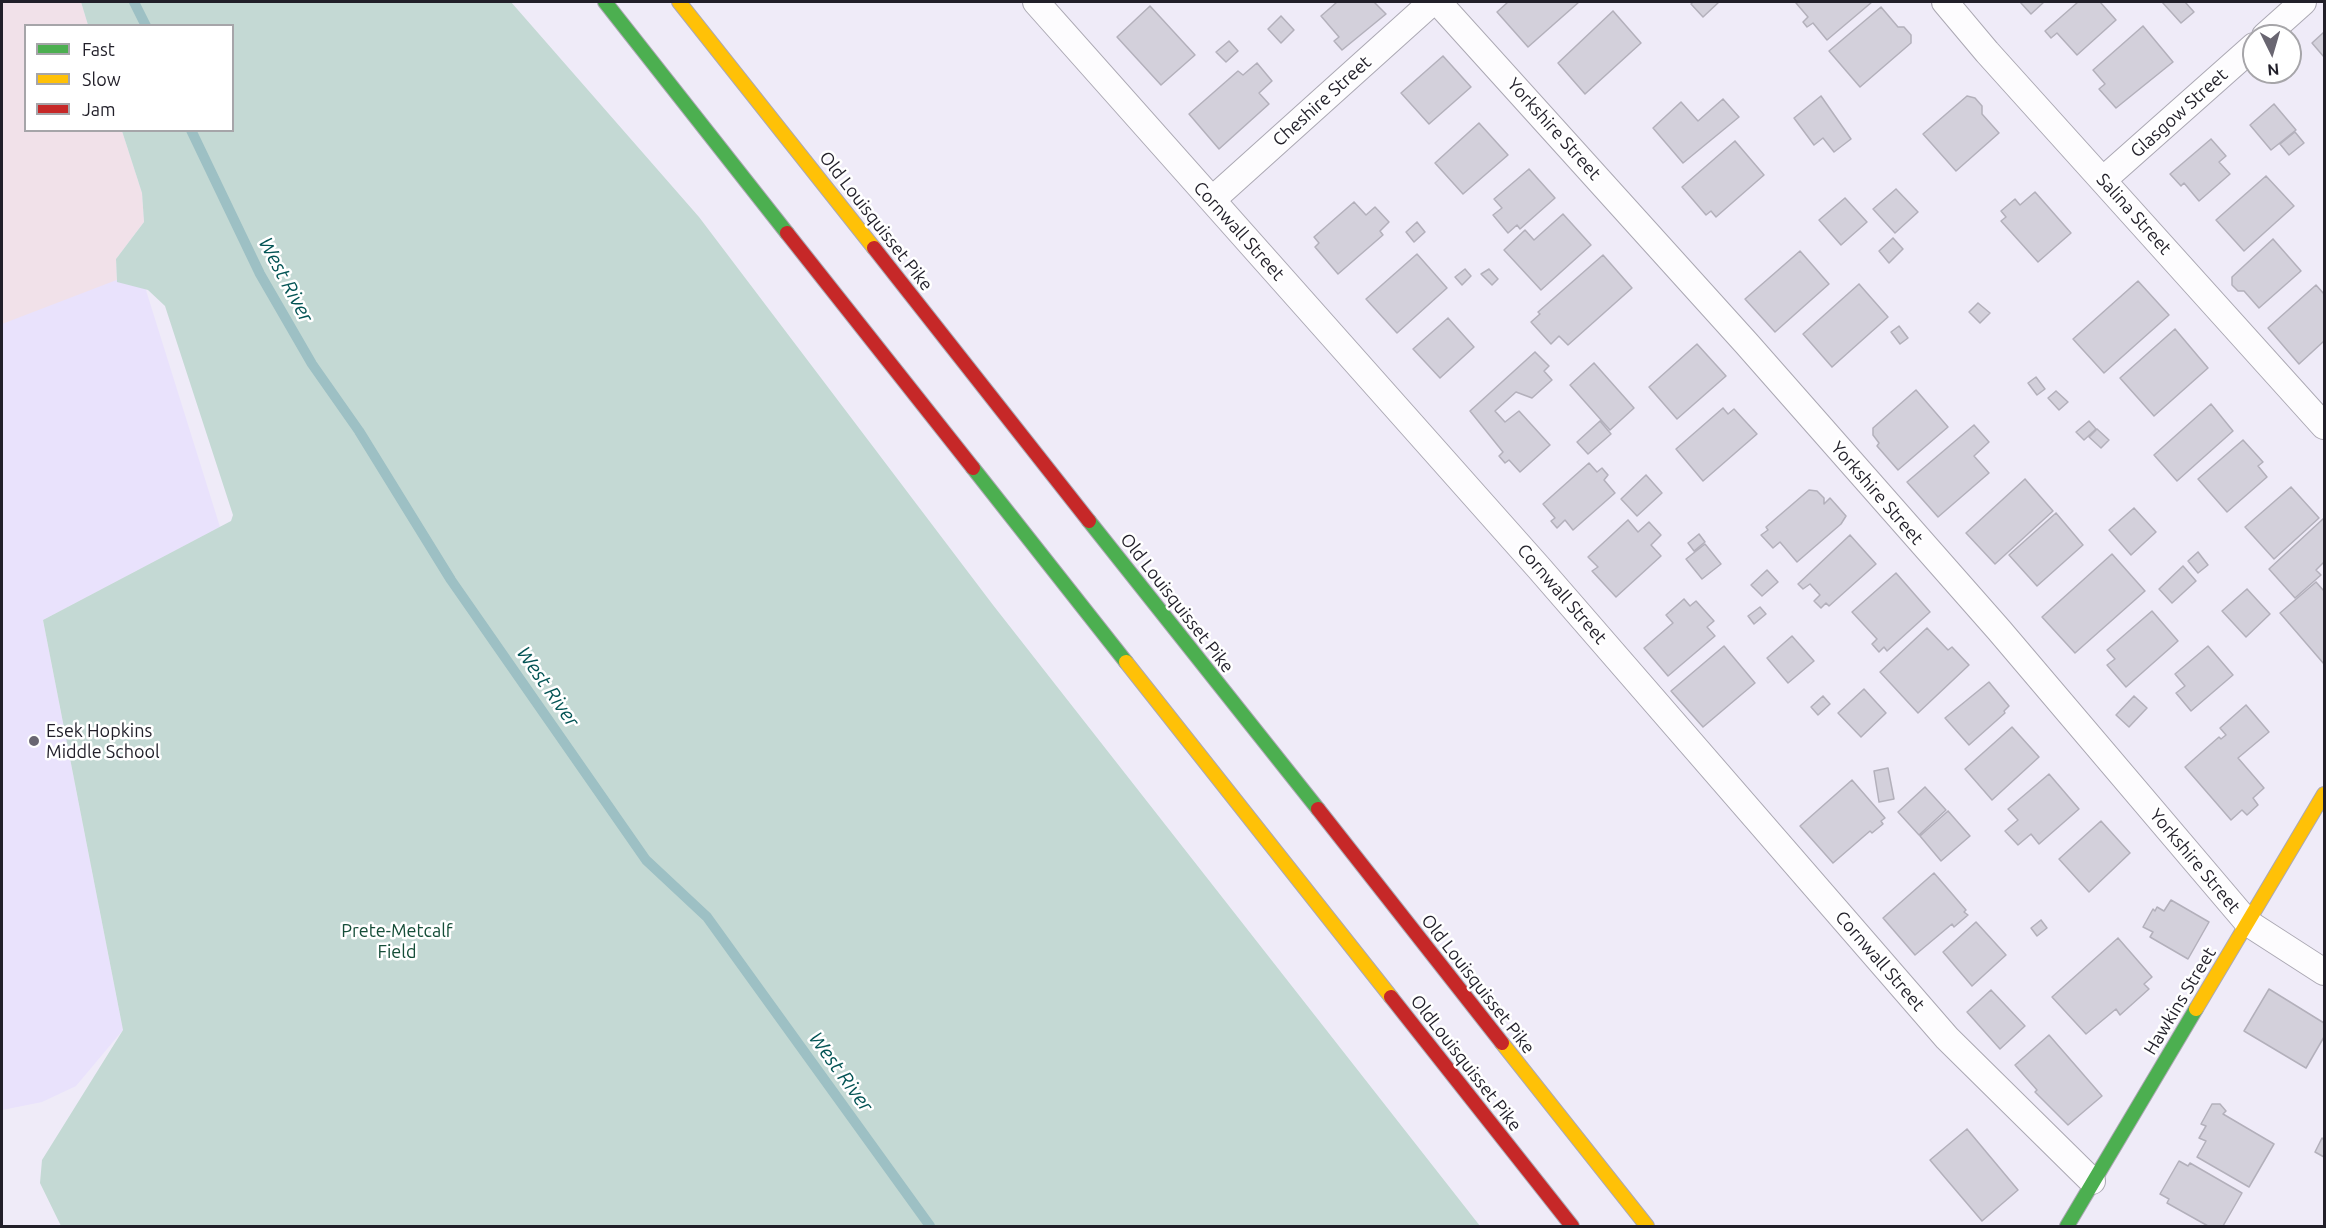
<!DOCTYPE html>
<style>
body{margin:0}
#map{position:relative;width:2326px;height:1228px;overflow:hidden;background:#efebf8;font-family:Ubuntu,sans-serif}
canvas{display:block}
.frame{position:absolute;inset:0;border:3px solid #211f29;pointer-events:none}
.legend{position:absolute;left:24px;top:24px;width:210px;height:108px;box-sizing:border-box;background:#fff;border:2px solid #a6a5a9;margin:0;padding:8px 10px;list-style:none;font-size:18px;color:#211f29}
.legend li{display:flex;align-items:center;gap:12px;height:30px}
.legend b{width:30px;border:2px solid #a6a5a9}
.north{position:absolute;left:2242px;top:24px;width:60px;height:60px;box-sizing:border-box;background:#fff;border:2px solid #a6a5a9;border-radius:50%;rotate:175deg;font-size:16px;font-weight:700;line-height:24px;text-align:center;color:#211f29}
.north::after{content:'';display:block;margin:auto;width:21px;height:27px;background:#696671;clip-path:polygon(50% 0,100% 100%,50% 72%,0 100%)}
</style>
<div id="map">
<canvas width="2326" height="1228"></canvas>
<div class="frame"></div>
<ul class="legend">
<li><b style="height:8px;background:#4caf50"></b>Fast</li>
<li><b style="height:8px;background:#ffc107"></b>Slow</li>
<li><b style="height:8px;background:#c62828"></b>Jam</li>
</ul>
<div class="north">N</div>
</div>
<script>
const context = document.querySelector('canvas').getContext('2d');
context.lineJoin = 'round';
function paint(path, color) {
  context.fillStyle = color;
  context.fill(path, 'evenodd');
}
function poly(rows) {
  const path = new Path2D();
  for (const r of rows) {
    path.moveTo(r[0], r[1]);
    for (let i = 2; i < r.length; i += 2) path.lineTo(r[i], r[i + 1]);
  }
  return path;
}
function strokePath(path, color, width, dash) {
  context.strokeStyle = color;
  context.lineWidth = width;
  context.lineCap = dash ? 'butt' : 'round';
  context.setLineDash(dash || []);
  context.stroke(path);
}
function label(font, color, halo, rows, align = 'center') {
  context.font = font + ' Ubuntu,sans-serif';
  context.lineWidth = 5;
  context.setLineDash([]);
  context.textBaseline = 'middle';
  context.strokeStyle = halo;
  context.fillStyle = color;
  for (const [text, x, y, turn = 0] of rows) {
    context.save();
    context.translate(x, y);
    context.rotate((+turn || 0) * Math.PI / 180);
    context.textAlign = isNaN(turn) ? turn : align;
    if (halo) context.strokeText(text, 0, 0);
    context.fillText(text, 0, 0);
    context.restore();
  }
}
paint(poly([
 [2,2,81,2,88,25,26,26,26,130,122,131,142,193,144,222,116,259,117,282,2,341]
]), '#f1e1e9');
paint(poly([
 [140,271,220,527,43,620,123,1030,76,1086,42,1102,2,1110,2,324]
]), '#e9e2fc');
paint(poly([
 [81,2,511,2,699,217,993,605,1480,1226,61,1226,40,1183,42,1160,123,1030,43,620,231,521,233,515,165,306,148,290,117,282,116,259,144,222,142,193,122,131,232,130,232,26,88,25]
]), '#c4d9d4');
strokePath(poly([
 [134,2,146,26],
 [191,130,260,274,312,364,359,431,451,580,646,860,707,917,930,1226]
]), '#9dc0c4', 10);
const building = poly([
 [1337,2,1374,2,1386,14,1342,50,1334,41,1339,37,1321,16,1337,2],
 [1508,2,1579,2,1528,47,1497,12,1508,2],
 [1693,2,1719,2,1703,17,1691,4,1693,2],
 [1798,2,1872,2,1827,40,1813,23,1807,27,1803,22,1808,17,1796,3,1798,2],
 [2020,2,2044,2,2031,14,2020,2],
 [2078,2,2100,2,2116,20,2077,55,2057,33,2051,38,2045,31,2078,2],
 [2162,2,2185,2,2194,12,2181,23,2162,2],
 [1150,6,1195,55,1161,85,1117,37,1150,6],
 [1881,7,1898,27,1904,27,1911,35,1911,43,1860,87,1829,51,1881,7],
 [1613,11,1641,43,1585,94,1558,63,1613,11],
 [1281,16,1294,30,1281,43,1268,29,1281,16],
 [2143,26,2173,62,2116,108,2099,89,2105,84,2093,70,2143,26],
 [2324,32,2324,57,2312,43,2324,32],
 [1229,41,1238,51,1226,62,1216,52,1229,41],
 [1443,56,1471,87,1429,124,1401,93,1443,56],
 [1257,63,1272,81,1259,93,1269,104,1219,149,1189,114,1238,71,1243,75,1257,63],
 [1821,96,1851,139,1834,152,1823,138,1814,145,1794,118,1821,96],
 [1967,96,1975,98,1982,106,1982,114,1999,133,1956,171,1923,134,1967,96],
 [1723,99,1739,117,1683,163,1653,128,1681,102,1698,121,1723,99],
 [2274,104,2296,130,2271,150,2250,125,2274,104],
 [1479,123,1508,155,1463,194,1435,163,1479,123],
 [2295,132,2304,143,2289,155,2280,144,2295,132],
 [2211,139,2226,156,2219,162,2230,174,2199,201,2184,183,2181,186,2170,174,2211,139],
 [1735,141,1764,175,1716,217,1711,211,1706,215,1682,187,1735,141],
 [1529,169,1555,198,1520,229,1517,225,1508,233,1493,215,1502,208,1494,199,1529,169],
 [2266,176,2294,206,2244,251,2216,220,2266,176],
 [1896,189,1918,212,1895,233,1873,209,1896,189],
 [2035,192,2071,233,2038,262,2001,221,2006,217,2001,211,2015,199,2020,205,2035,192],
 [1845,198,1867,222,1841,245,1819,220,1845,198],
 [1354,202,1366,215,1375,207,1389,222,1380,231,1383,235,1338,274,1315,247,1319,243,1314,237,1354,202],
 [1563,214,1591,245,1541,290,1504,250,1525,230,1534,240,1563,214],
 [1417,222,1425,232,1414,242,1406,232,1417,222],
 [1893,238,1903,249,1889,263,1879,251,1893,238],
 [2273,239,2301,271,2259,308,2244,291,2238,291,2232,285,2232,277,2273,239],
 [1800,251,1829,284,1775,332,1745,299,1800,251],
 [1417,254,1447,288,1397,333,1366,299,1417,254],
 [1603,255,1632,288,1568,345,1559,336,1551,344,1531,322,1540,314,1538,312,1603,255],
 [1465,269,1471,276,1462,285,1455,277,1465,269],
 [1489,269,1498,279,1492,285,1481,274,1489,269],
 [2138,281,2169,315,2104,373,2073,339,2138,281],
 [1859,284,1888,317,1832,367,1803,334,1859,284],
 [2316,285,2324,294,2324,341,2299,364,2268,328,2316,285],
 [1978,303,1990,313,1980,323,1969,312,1978,303],
 [1448,318,1474,347,1440,378,1413,349,1448,318],
 [1899,326,1908,338,1900,344,1891,332,1899,326],
 [2175,329,2208,368,2154,416,2120,378,2175,329],
 [1697,344,1726,376,1677,419,1649,387,1697,344],
 [1535,352,1549,366,1544,371,1552,380,1532,398,1516,392,1495,411,1505,422,1519,411,1550,445,1520,472,1509,460,1505,463,1499,456,1503,452,1470,411,1535,352],
 [1594,363,1634,408,1610,430,1570,385,1594,363],
 [2036,377,2045,389,2037,395,2028,383,2036,377],
 [1916,390,1948,427,1898,470,1877,446,1879,443,1873,435,1873,428,1916,390],
 [2056,391,2068,402,2059,410,2048,398,2056,391],
 [2211,404,2233,431,2177,481,2154,455,2211,404],
 [1723,408,1728,414,1734,409,1757,434,1703,481,1676,449,1723,408],
 [1600,421,1611,434,1588,454,1577,442,1600,421],
 [2089,421,2096,429,2084,440,2076,432,2089,421],
 [1974,425,1989,442,1974,456,1989,473,1938,517,1907,482,1974,425],
 [2097,429,2109,440,2101,448,2089,437,2097,429],
 [2243,440,2263,462,2258,466,2267,477,2227,512,2198,479,2243,440],
 [1589,463,1597,472,1602,468,1608,475,1604,480,1615,493,1573,530,1565,520,1557,528,1551,521,1555,518,1543,504,1589,463],
 [1646,475,1662,493,1637,516,1621,499,1646,475],
 [2025,479,2053,511,1995,564,1966,533,2025,479],
 [2291,487,2319,518,2274,559,2245,527,2291,487],
 [1809,490,1817,491,1824,498,1824,504,1830,498,1846,516,1841,524,1797,562,1780,542,1773,548,1761,535,1768,530,1766,527,1809,490],
 [2134,508,2156,532,2131,555,2109,530,2134,508],
 [2056,513,2083,545,2037,586,2009,555,2056,513],
 [2324,518,2324,562,2316,570,2321,575,2295,598,2269,569,2324,518],
 [1628,520,1638,532,1649,522,1661,535,1651,545,1661,556,1616,597,1592,571,1598,567,1588,557,1628,520],
 [1699,534,1705,542,1694,551,1688,543,1699,534],
 [1850,535,1876,564,1829,606,1826,603,1821,608,1814,601,1820,595,1810,584,1803,589,1798,584,1850,535],
 [1705,544,1721,564,1702,579,1686,559,1705,544],
 [2198,552,2208,565,2198,573,2188,561,2198,552],
 [2112,554,2145,591,2075,653,2042,617,2112,554],
 [2183,566,2196,581,2172,603,2159,589,2183,566],
 [1767,570,1778,582,1762,596,1751,585,1767,570],
 [1896,573,1930,612,1887,651,1884,647,1879,652,1872,644,1877,639,1852,612,1896,573],
 [2316,582,2324,591,2324,664,2280,613,2316,582],
 [2247,589,2270,614,2246,637,2222,611,2247,589],
 [1684,599,1690,606,1696,601,1714,621,1707,627,1715,636,1668,676,1644,648,1673,623,1666,615,1684,599],
 [1760,607,1766,614,1754,624,1748,616,1760,607],
 [2152,611,2178,641,2126,687,2107,665,2115,659,2107,650,2152,611],
 [1927,628,1948,650,1952,647,1969,665,1918,713,1880,672,1927,628],
 [1792,636,1814,661,1788,683,1767,658,1792,636],
 [1724,646,1755,683,1703,727,1671,691,1724,646],
 [2208,646,2233,675,2191,711,2176,693,2185,686,2175,674,2208,646],
 [1989,682,2009,706,2004,711,2005,713,1969,745,1945,718,1989,682],
 [1864,689,1886,713,1861,737,1838,713,1864,689],
 [1823,696,1830,704,1818,715,1811,707,1823,696],
 [2134,696,2147,708,2129,727,2116,715,2134,696],
 [2246,705,2269,732,2238,758,2264,788,2253,798,2258,805,2247,815,2242,810,2231,820,2185,767,2219,737,2221,739,2226,735,2220,728,2246,705],
 [2012,727,2039,757,1992,800,1965,769,2012,727],
 [1888,768,1894,799,1879,802,1874,771,1888,768],
 [2049,774,2079,809,2039,844,2031,834,2018,845,2005,831,2018,820,2008,809,2049,774],
 [1852,780,1885,818,1881,821,1883,824,1872,833,1870,831,1833,863,1800,826,1852,780],
 [1925,787,1946,810,1919,835,1898,812,1925,787],
 [1948,811,1970,836,1941,861,1920,836,1948,811],
 [2101,821,2130,853,2089,892,2059,859,2101,821],
 [1934,873,1966,910,1964,912,1968,915,1954,927,1952,924,1915,955,1883,918,1934,873],
 [2171,900,2209,922,2188,959,2150,937,2153,932,2143,927,2153,909,2155,911,2157,907,2164,911,2171,900],
 [2041,920,2047,928,2037,936,2031,928,2041,920],
 [1976,922,2006,955,1972,986,1943,952,1976,922],
 [2118,938,2152,977,2144,984,2149,989,2120,1015,2116,1009,2086,1034,2052,997,2118,938],
 [2269,989,2324,1023,2324,1037,2306,1068,2244,1031,2269,989],
 [1991,990,2025,1026,2000,1049,1967,1012,1991,990],
 [2049,1035,2102,1096,2068,1125,2035,1092,2037,1090,2015,1065,2049,1035],
 [2212,1104,2220,1104,2226,1111,2223,1114,2274,1144,2249,1187,2197,1157,2206,1141,2199,1138,2206,1126,2201,1124,2212,1104],
 [1967,1129,2018,1190,1982,1221,1930,1160,1967,1129],
 [2322,1138,2324,1140,2324,1157,2315,1152,2322,1138],
 [2179,1161,2188,1166,2190,1163,2242,1193,2223,1226,2208,1226,2167,1203,2169,1199,2160,1194,2179,1161]
]);
paint(building, '#d3d0db');
strokePath(building, '#b3b0bb', 1.5);
const street = poly([
 [1036,2,1539,568,1947,1038,2092,1181],
 [1438,2,1747,344,1999,630,2248,923,2324,972],
 [1945,2,1987,52,2324,426],
 [2265,36,2303,2],
 [2103,180,2254,46],
 [1212,200,1432,2]
]);
const fast = poly([
 [605,2,787,233],
 [973,468,1126,662],
 [1089,521,1318,809],
 [2067,1226,2196,1009]
]);
const slow = poly([
 [679,2,874,248],
 [1126,662,1391,997],
 [2196,1009,2324,794],
 [1502,1043,1647,1226]
]);
const jam = poly([
 [787,233,973,468],
 [874,248,1089,521],
 [1318,809,1502,1043],
 [1391,997,1572,1226]
]);
strokePath(street, '#aba8b3', 28);
strokePath(fast, '#aba8b3', 16);
strokePath(slow, '#aba8b3', 16);
strokePath(jam, '#aba8b3', 16);
strokePath(street, '#fdfcfe', 26);
strokePath(fast, '#4caf50', 14);
strokePath(slow, '#ffc107', 14);
strokePath(jam, '#c62828', 14);
for (const [x, y, r, color] of [
 [34,741,6,"#696671"]
]) {
  const dot = new Path2D();
  dot.arc(x, y, r, 0, 2 * Math.PI);
  context.fillStyle = color;
  context.fill(dot);
  strokePath(dot, '#fff', 2);
}
label('18px', '#211f29', '#fff', [
 ["Cheshire Street",1322,101,-42],
 ["Glasgow Street",2179,113,-42],
 ["Yorkshire Street",1554,129,48],
 ["Salina Street",2134,214,48],
 ["Old Louisquisset Pike",876,221,52],
 ["Cornwall Street",1239,231,48],
 ["Yorkshire Street",1877,493,49],
 ["Cornwall Street",1562,594,49],
 ["Old Louisquisset Pike",1177,603,52],
 ["Yorkshire Street",2195,861,50],
 ["Cornwall Street",1880,961,49],
 ["Old Louisquisset Pike",1478,984,52],
 ["Hawkins Street",2180,1001,-59],
 ["OldLouisquisset Pike",1466,1063,52]
]);
label('18px', '#211f29', '#fff', [
 ["Esek Hopkins",46,731],
 ["Middle School",46,752]
], 'left');
label('18px', '#154d38', '#fff', [
 ["Prete-Metcalf",397,931],
 ["Field",397,952]
]);
label('italic 20px', '#045455', '#fff', [
 ["West River",286,280,62],
 ["West River",548,687,55],
 ["West River",841,1072,54]
]);
</script>
